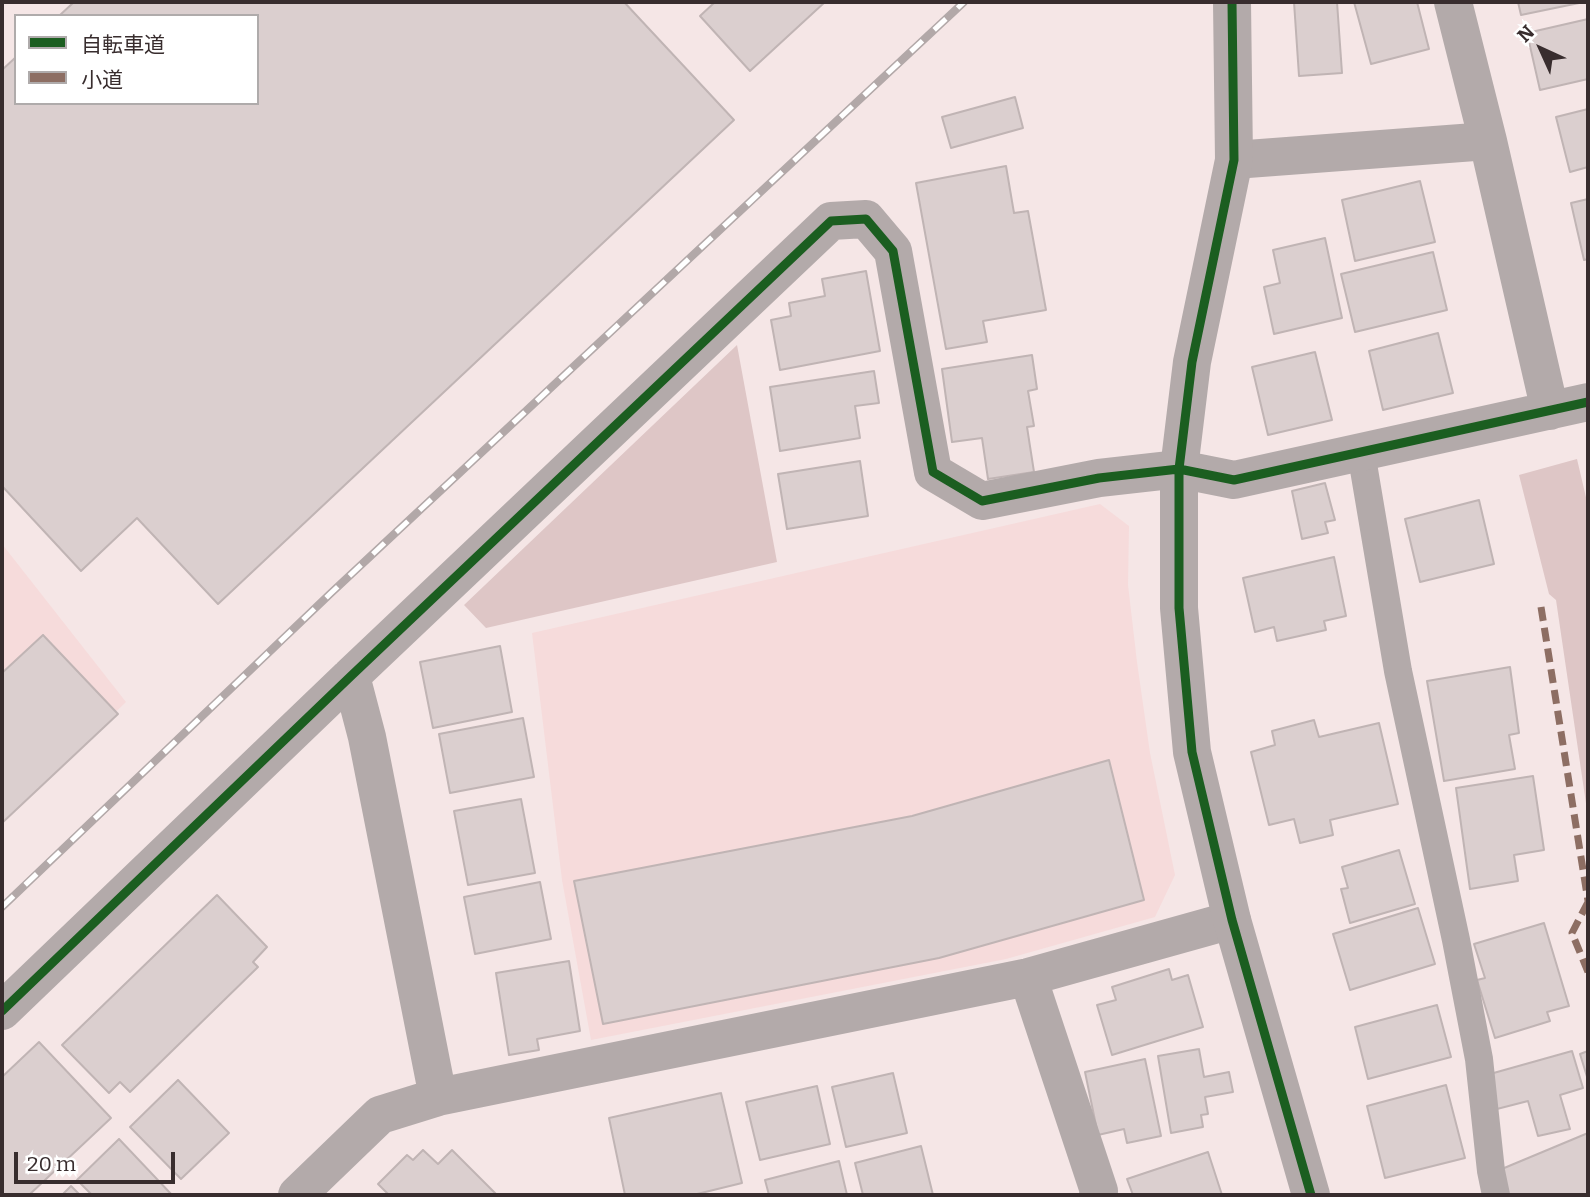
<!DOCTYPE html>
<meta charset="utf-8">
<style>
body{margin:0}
#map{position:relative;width:1590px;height:1197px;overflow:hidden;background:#f5e6e6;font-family:Bitter,"Noto Sans JP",serif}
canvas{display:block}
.frame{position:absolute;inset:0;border:4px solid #382d2e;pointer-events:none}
.legend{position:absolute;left:14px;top:14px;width:245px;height:91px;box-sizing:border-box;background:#fff;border:2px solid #afabab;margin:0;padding:9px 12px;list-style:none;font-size:21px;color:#382d2e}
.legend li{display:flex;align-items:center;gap:14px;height:35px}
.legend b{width:35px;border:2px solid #afabab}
.north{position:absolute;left:1506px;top:14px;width:70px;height:70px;-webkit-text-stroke:5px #fff;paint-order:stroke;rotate:315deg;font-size:19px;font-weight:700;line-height:28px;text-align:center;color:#382d2e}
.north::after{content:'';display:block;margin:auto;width:24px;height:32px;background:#382d2e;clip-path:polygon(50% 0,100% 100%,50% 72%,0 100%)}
.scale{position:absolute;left:14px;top:1152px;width:161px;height:32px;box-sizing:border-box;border:4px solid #382d2e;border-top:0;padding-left:9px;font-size:21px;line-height:24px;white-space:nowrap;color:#382d2e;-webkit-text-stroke:5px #fff;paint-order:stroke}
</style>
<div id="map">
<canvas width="1590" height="1197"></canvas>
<div class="frame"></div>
<ul class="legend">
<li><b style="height:9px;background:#1b5e20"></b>自転車道</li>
<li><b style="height:9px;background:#8d6e63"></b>小道</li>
</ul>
<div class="north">N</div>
<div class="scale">20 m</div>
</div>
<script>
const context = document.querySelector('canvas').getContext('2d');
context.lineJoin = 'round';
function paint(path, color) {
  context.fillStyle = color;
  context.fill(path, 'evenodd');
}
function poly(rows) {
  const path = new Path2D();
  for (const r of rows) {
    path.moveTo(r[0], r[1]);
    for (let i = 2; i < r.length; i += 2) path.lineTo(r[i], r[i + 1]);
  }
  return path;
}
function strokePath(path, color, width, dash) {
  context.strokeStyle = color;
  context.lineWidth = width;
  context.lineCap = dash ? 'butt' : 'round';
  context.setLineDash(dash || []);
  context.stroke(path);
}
paint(poly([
 [1100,504,1129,526,1128,585,1137,662,1150,753,1175,875,1155,917,1006,959,591,1040,562,880,532,633],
 [2,544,126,702,2,822]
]), '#f6dbdb');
paint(poly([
 [737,345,777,562,486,628,464,605],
 [1577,459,1588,506,1588,817,1556,600,1549,594,1519,475]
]), '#dec6c6');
const building = poly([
 [74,2,624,2,734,120,218,604,137,518,81,571,2,486,2,70,16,57,16,103,257,103,257,16,59,16,74,2],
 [715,2,825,2,750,71,700,16,715,2],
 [1294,2,1337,2,1342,73,1299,76,1294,2],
 [1354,2,1417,2,1429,49,1371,64,1354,2],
 [1518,2,1584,2,1521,15,1518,2],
 [1588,19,1588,79,1540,90,1527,33,1588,19],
 [1015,97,1023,128,951,148,942,117,1015,97],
 [1588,109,1588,167,1570,172,1556,117,1588,109],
 [1006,166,1014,213,1028,211,1046,310,983,321,987,342,946,349,916,183,1006,166],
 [1420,181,1435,242,1355,261,1342,200,1420,181],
 [1588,199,1588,259,1584,260,1571,203,1588,199],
 [1325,238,1342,318,1274,334,1264,287,1280,283,1273,250,1325,238],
 [1433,252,1447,310,1355,332,1341,274,1433,252],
 [866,271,880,351,780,370,771,320,791,316,789,303,825,296,822,279,866,271],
 [1438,333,1453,393,1383,410,1369,351,1438,333],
 [1315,352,1332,420,1268,435,1252,367,1315,352],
 [1032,355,1037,389,1028,391,1034,426,1027,427,1034,472,988,479,982,438,952,442,942,369,1032,355],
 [874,371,879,403,855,406,860,438,780,451,770,387,874,371],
 [860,461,868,516,787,529,778,474,860,461],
 [1325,483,1335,520,1325,522,1328,533,1302,539,1292,491,1325,483],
 [1479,500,1494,564,1420,582,1405,519,1479,500],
 [1334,557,1346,616,1324,621,1326,630,1277,641,1274,627,1255,632,1243,578,1334,557],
 [43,635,118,714,2,823,2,673,43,635],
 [500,646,512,712,433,728,420,662,500,646],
 [1510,667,1519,733,1509,735,1515,769,1444,781,1427,681,1510,667],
 [523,718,534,777,450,793,439,734,523,718],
 [1314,720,1319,737,1379,723,1398,804,1330,820,1333,835,1300,843,1294,819,1269,825,1251,752,1275,745,1272,731,1314,720],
 [1109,760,1144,900,939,958,603,1024,574,881,912,816,1109,760],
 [1533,776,1544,850,1514,855,1518,881,1470,889,1456,788,1533,776],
 [521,799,535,873,468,885,454,811,521,799],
 [1399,850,1415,904,1350,923,1341,889,1348,888,1342,867,1399,850],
 [540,882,551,939,475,954,464,897,540,882],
 [217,895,267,947,253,962,258,967,130,1092,120,1082,109,1093,62,1045,217,895],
 [1418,908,1435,964,1350,990,1333,934,1418,908],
 [1544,923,1569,1006,1547,1012,1550,1021,1495,1038,1477,980,1485,978,1474,944,1544,923],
 [569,961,580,1031,537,1039,539,1050,509,1055,496,973,569,961],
 [1169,969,1172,980,1188,975,1203,1027,1112,1055,1097,1005,1116,1000,1112,987,1169,969],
 [1437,1005,1451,1057,1368,1079,1355,1027,1437,1005],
 [39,1042,111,1118,29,1195,2,1195,2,1077,39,1042],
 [1199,1049,1204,1077,1229,1072,1233,1092,1205,1097,1208,1114,1201,1115,1203,1127,1171,1133,1158,1056,1199,1049],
 [1572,1051,1583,1088,1560,1095,1570,1129,1538,1136,1528,1101,1493,1110,1490,1074,1572,1051],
 [1588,1051,1588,1080,1580,1054,1588,1051],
 [1145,1059,1161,1136,1127,1143,1124,1129,1098,1135,1085,1072,1145,1059],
 [893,1073,907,1133,846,1147,832,1087,893,1073],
 [178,1080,229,1133,181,1179,130,1127,178,1080],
 [1446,1085,1465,1158,1385,1178,1367,1106,1446,1085],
 [817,1086,830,1144,760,1160,746,1102,817,1086],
 [721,1093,742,1183,693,1195,625,1195,609,1118,721,1093],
 [1588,1133,1588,1195,1503,1195,1497,1171,1588,1133],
 [119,1139,172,1195,92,1195,77,1180,119,1139],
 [921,1146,933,1195,863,1195,855,1163,921,1146],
 [423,1150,438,1164,452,1150,496,1194,389,1195,378,1184,407,1155,413,1160,423,1150],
 [1208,1152,1222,1195,1133,1195,1127,1179,1208,1152],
 [839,1161,847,1195,769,1195,765,1180,839,1161],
 [71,1186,80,1195,62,1195,71,1186]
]);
paint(building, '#dbcfcf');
strokePath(building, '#c0b4b4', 2);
strokePath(poly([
 [1361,452,1398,671,1456,940,1479,1059,1491,1171,1496,1195]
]), '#b3aaaa', 28);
strokePath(poly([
 [1453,2,1488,141,1550,411],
 [1234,160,1488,141],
 [351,676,367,737,438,1097],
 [1028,977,1099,1191,1098,1195],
 [2,1011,351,676,831,221,866,219,893,251,933,472,982,501,1099,478,1179,469,1234,480,1588,402],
 [297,1195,380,1115,438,1097,1028,977,1232,920]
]), '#b3aaaa', 38);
strokePath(poly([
 [1232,2,1234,160,1192,362,1179,469,1179,608,1192,752,1232,920,1311,1195]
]), '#b3aaaa', 38);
const rail = poly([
 [2,907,331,593,964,2]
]);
strokePath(rail, '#b2a8a8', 8);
strokePath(rail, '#fff', 5, [16]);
strokePath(poly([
 [1541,607,1588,901],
 [1588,902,1572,933,1588,972]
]), '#8d6e63', 7, [14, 7]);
strokePath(poly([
 [1232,2,1234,160,1192,362,1179,469,1179,608,1192,752,1232,920,1311,1195],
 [2,1011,351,676,831,221,866,219,893,251,933,472,982,501,1099,478,1179,469,1234,480,1588,402]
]), '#1b5e20', 9);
</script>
